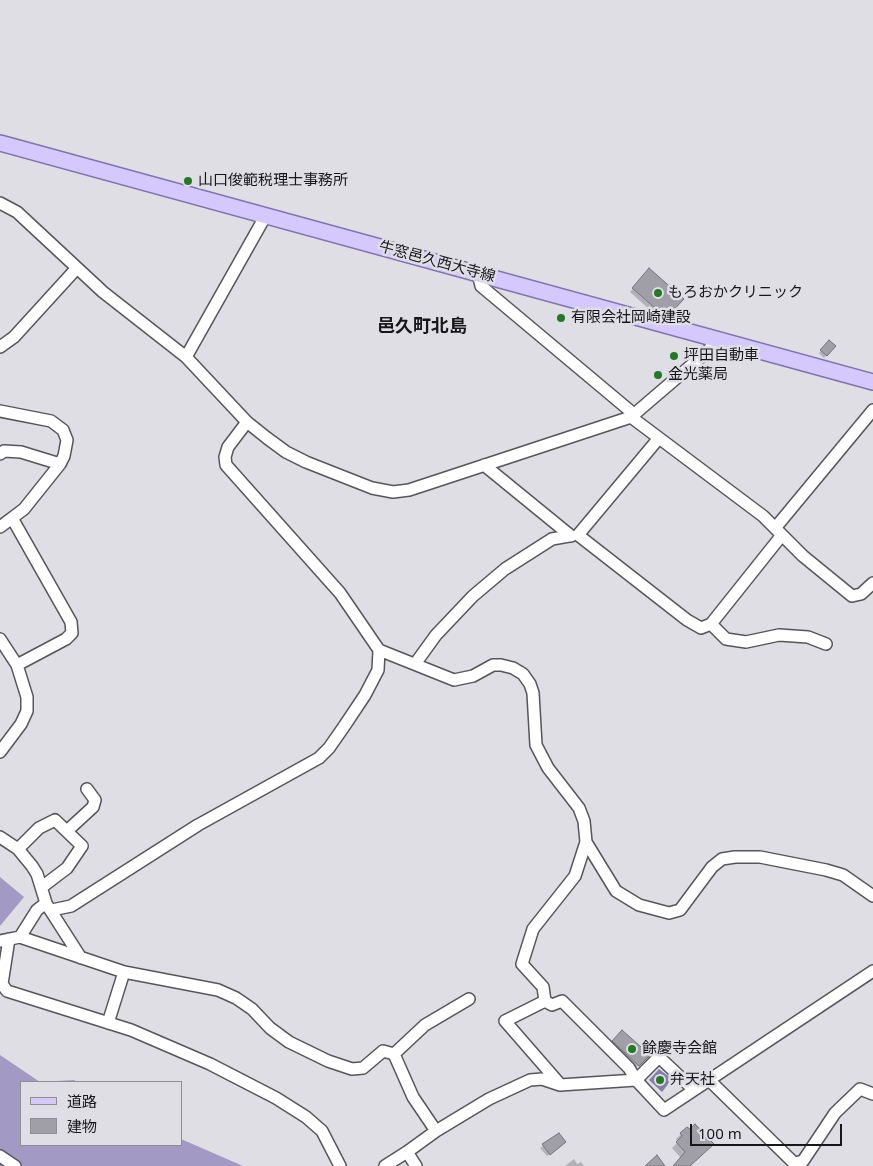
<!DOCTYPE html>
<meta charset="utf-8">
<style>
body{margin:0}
#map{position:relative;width:873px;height:1166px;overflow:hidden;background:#dfdee5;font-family:"Noto Sans","Noto Sans JP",sans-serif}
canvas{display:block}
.legend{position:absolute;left:20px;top:1081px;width:162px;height:65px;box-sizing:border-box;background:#dfdee5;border:1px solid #8f8e94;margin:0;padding:6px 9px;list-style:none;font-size:15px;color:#17171a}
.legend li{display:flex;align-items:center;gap:10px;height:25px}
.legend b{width:25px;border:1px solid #8f8e94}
.scale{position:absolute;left:690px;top:1124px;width:152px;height:22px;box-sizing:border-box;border:2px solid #17171a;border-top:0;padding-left:6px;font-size:15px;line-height:18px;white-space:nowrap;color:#17171a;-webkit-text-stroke:4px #dfdee5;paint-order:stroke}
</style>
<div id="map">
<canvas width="873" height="1166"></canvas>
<ul class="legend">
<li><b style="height:6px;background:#d4c8fd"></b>道路</li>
<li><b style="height:14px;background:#a09ea6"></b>建物</li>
</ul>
<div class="scale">100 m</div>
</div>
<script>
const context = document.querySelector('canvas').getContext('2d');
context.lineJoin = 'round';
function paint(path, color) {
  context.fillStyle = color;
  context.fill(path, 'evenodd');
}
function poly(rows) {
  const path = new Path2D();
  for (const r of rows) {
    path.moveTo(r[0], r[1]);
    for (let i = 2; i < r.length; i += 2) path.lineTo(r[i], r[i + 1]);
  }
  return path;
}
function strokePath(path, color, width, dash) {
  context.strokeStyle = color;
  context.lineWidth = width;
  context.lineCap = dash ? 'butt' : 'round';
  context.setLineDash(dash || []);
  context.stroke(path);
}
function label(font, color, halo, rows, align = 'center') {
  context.font = font + ' "Noto Sans","Noto Sans JP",sans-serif';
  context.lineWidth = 5;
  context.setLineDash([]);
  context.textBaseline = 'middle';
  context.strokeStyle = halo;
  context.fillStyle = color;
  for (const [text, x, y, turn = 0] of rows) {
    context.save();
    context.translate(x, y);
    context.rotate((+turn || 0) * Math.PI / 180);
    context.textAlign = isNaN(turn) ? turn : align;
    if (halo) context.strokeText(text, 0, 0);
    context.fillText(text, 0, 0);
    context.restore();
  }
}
paint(poly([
 [0,877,24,897,0,926],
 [0,1055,40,1082,74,1080,77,1082,21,1082,21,1145,181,1145,181,1139,243,1166,0,1166]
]), '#a29ac4');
paint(poly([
 [659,1069,672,1079,662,1092,649,1080]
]), '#857ea6');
paint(poly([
 [646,274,668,315,664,319,659,318,630,292],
 [829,342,834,346,824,358,819,353],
 [622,1032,648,1055,635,1069,610,1045],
 [687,1128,689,1166,674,1166,681,1158,672,1148,678,1142,676,1139],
 [558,1134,562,1144,547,1156,540,1148],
 [574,1159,577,1164,581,1162,584,1166,565,1166]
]), '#0003');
const building = poly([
 [649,268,684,299,668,316,663,315,632,288,649,268],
 [829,340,836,346,827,356,820,350,829,340],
 [622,1030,650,1055,639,1066,612,1041,622,1030],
 [695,1124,714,1144,690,1166,673,1166,685,1152,676,1142,682,1136,680,1133,687,1127,690,1129,695,1124],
 [559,1133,566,1142,550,1155,542,1144,559,1133],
 [657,1155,665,1166,645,1166,657,1155]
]);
paint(building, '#a09ea6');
strokePath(building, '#75747b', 1);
const minor = poly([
 [0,203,17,212,103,292,186,357,247,422,267,438,286,452,306,462,372,488,393,492,409,490,631,417],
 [478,273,481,286,635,415],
 [717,339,708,351,631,417,763,516,803,556,852,596,861,594,873,583],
 [0,347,14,337,76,269],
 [186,357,266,215],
 [0,411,51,421,63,430,67,440,64,456,60,464,24,509,0,527],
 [659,438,578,535,687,620,701,628,711,624],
 [0,454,4,451,21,452,60,464],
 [484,465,571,536],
 [776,527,873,410],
 [782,535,711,624,726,639,746,642,779,635,808,637,826,644],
 [0,639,17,665,66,639,72,633,71,622,12,518],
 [379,650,454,680,473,676,493,665,501,665,513,668,523,674,530,684,533,693,536,745,548,768,579,808,584,821,586,842,575,876,533,929,522,964,543,987,545,1001],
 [415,664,436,635,473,596,505,569,552,539,569,536],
 [0,752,21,724,27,711,27,697,17,665],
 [68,830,93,807,95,800,87,789],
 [0,837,18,849,32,866,37,874,46,903,37,910,20,937],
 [586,842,616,891,639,905,669,913,680,910,712,867,722,859,735,857,760,857,826,870,843,875,873,896],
 [18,849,39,828,55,820,82,846,67,868,42,887],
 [47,905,81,958],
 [52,910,71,906,198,825,319,758,329,748,345,725,365,695,378,670,379,650,340,593,226,465,225,457,228,447,247,422],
 [9,939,2,984,7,991,131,1030,210,1064,276,1098,306,1117,322,1131,340,1166],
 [0,941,20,937,124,972,218,990,236,998,252,1009,270,1028,289,1042,328,1061,352,1069,363,1068,383,1051,394,1054],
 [108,1023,124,972],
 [709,1080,794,1163,803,1161,835,1113,860,1089,873,1094],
 [559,1083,505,1021,545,1001,552,1005,562,1001,629,1068,636,1080,659,1057,694,1090],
 [436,1131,413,1097,394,1054,425,1025,469,999],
 [0,1156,15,1166],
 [385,1166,407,1152],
 [416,1166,407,1152,436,1131,489,1099,530,1080,542,1079,560,1085,636,1080,664,1110,873,971]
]);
const major = poly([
 [0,143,873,382]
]);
strokePath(minor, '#56555c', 14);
strokePath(major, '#8073ad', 18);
strokePath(minor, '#fff', 11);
strokePath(major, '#d4c8fd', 15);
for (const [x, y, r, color] of [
 [188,181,5,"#237926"],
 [658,293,5,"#237926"],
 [561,318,5,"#237926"],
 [674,356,5,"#237926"],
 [658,375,5,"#237926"],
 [632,1049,5,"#237926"],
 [660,1080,5,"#237926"]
]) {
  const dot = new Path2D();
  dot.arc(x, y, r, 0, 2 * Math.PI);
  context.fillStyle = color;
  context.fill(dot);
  strokePath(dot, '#dfdee5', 2);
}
label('15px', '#17171a', '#dfdee5', [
 ["山口俊範税理士事務所",198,181],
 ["もろおかクリニック",668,293],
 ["有限会社岡崎建設",571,318],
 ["坪田自動車",684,356],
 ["金光薬局",668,375],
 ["餘慶寺会館",642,1049],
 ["弁天社",670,1080]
], 'left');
label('15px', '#17171a', '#dfdee5', [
 ["牛窓邑久西大寺線",437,262,15]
]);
label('bold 18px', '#17171a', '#dfdee5', [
 ["邑久町北島",422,327]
]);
</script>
